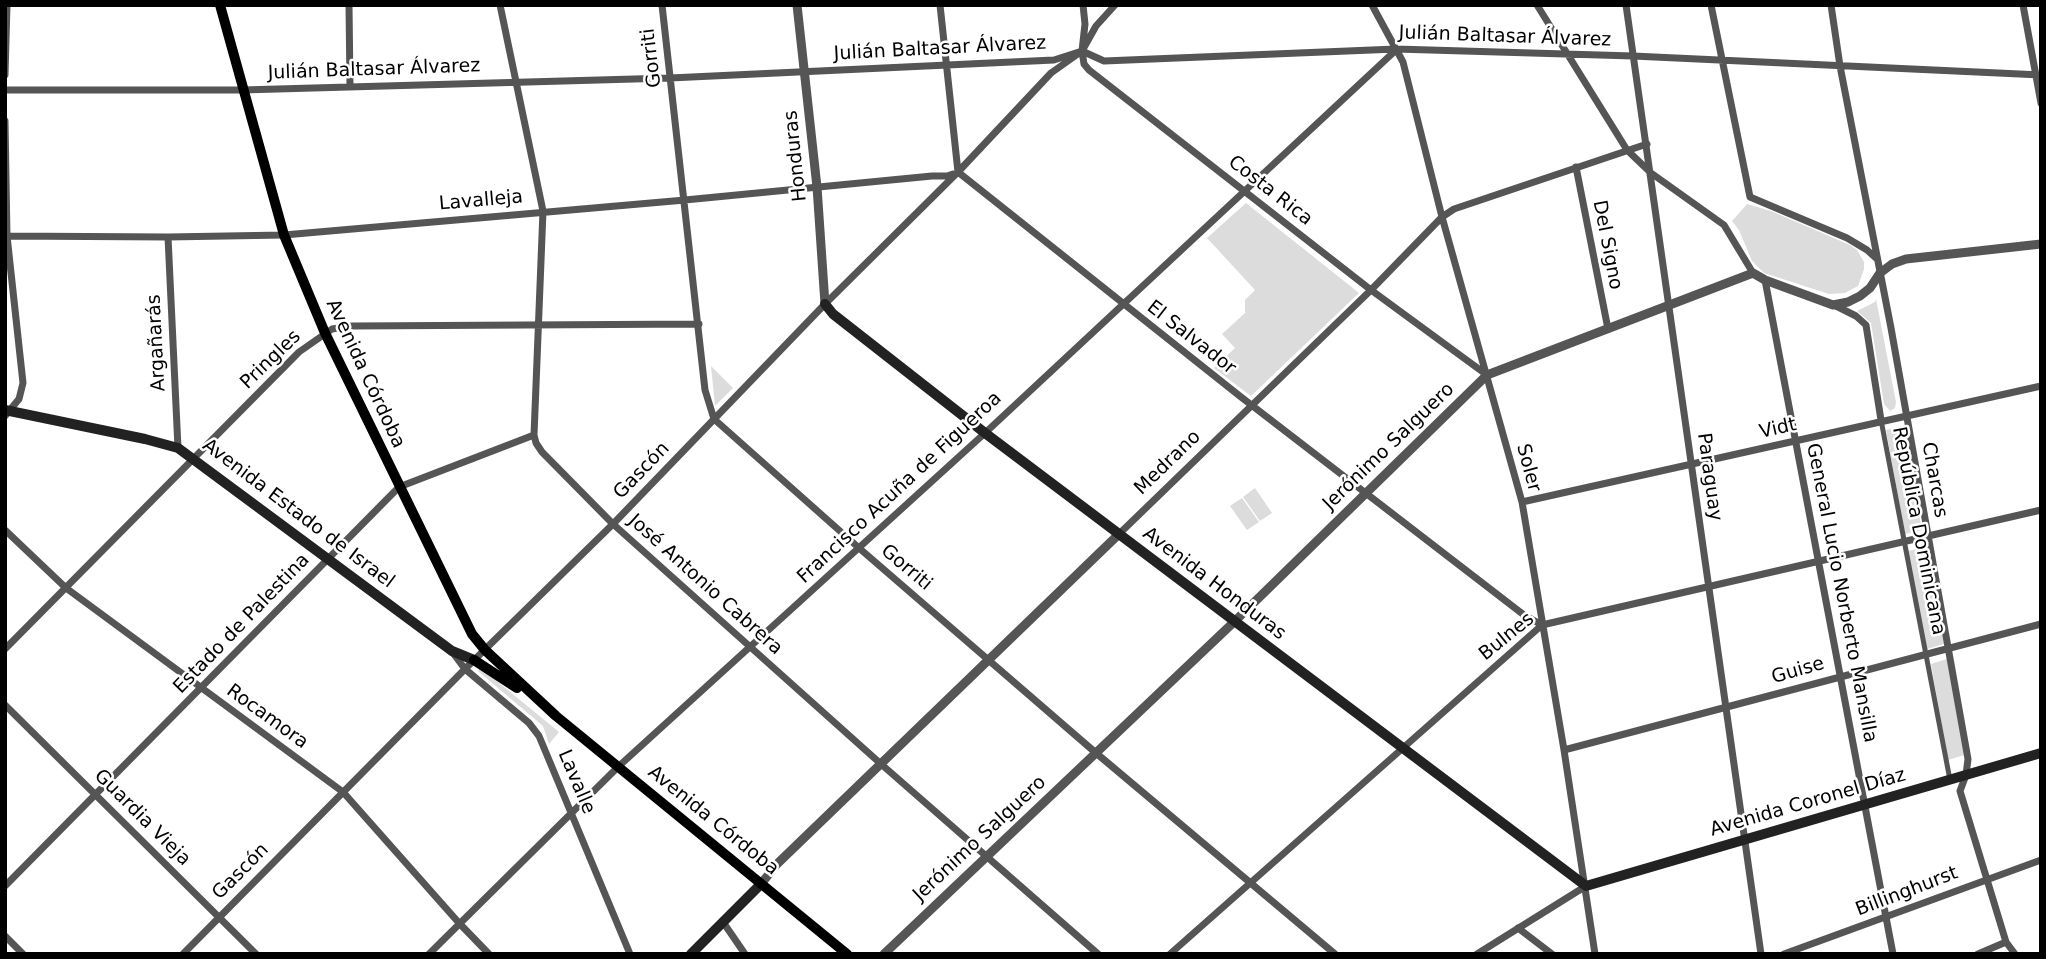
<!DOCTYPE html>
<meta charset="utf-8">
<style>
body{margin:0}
#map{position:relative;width:2046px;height:959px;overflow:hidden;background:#fff;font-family:"DejaVu Sans",sans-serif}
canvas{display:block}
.frame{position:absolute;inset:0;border:7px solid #000;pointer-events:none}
</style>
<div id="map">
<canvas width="2046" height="959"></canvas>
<div class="frame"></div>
</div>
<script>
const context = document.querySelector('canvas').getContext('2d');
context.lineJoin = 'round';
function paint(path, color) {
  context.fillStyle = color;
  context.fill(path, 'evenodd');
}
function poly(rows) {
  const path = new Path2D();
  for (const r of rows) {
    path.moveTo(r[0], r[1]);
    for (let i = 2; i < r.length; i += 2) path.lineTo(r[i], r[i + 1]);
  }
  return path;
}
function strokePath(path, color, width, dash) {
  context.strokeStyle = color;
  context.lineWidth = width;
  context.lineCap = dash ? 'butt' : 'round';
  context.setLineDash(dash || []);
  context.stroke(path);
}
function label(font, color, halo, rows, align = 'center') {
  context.font = font + ' "DejaVu Sans",sans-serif';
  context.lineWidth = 5;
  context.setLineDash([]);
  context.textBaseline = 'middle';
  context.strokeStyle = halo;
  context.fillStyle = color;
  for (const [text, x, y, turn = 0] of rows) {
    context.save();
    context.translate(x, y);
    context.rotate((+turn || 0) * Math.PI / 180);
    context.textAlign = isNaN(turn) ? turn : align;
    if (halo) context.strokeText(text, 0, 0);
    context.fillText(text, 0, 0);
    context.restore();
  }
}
paint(poly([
 [1246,203,1359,293,1251,396,1214,368,1235,348,1222,334,1245,313,1245,300,1255,290,1207,238],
 [1747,204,1771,211,1850,245,1857,250,1864,262,1864,269,1858,286,1845,293,1829,294,1764,273,1752,261,1739,230,1732,221],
 [1876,299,1896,402,1895,408,1890,411,1884,404,1871,323,1857,311,1875,302],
 [711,366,733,388,715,406],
 [1903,426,1922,530,1905,534,1886,430],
 [1255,488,1272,513,1260,521,1243,497],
 [1242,498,1259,522,1247,530,1230,506],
 [1925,547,1944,644,1927,649,1908,551],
 [1947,659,1964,755,1948,760,1931,664],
 [481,668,559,732,549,744,543,726,478,671]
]), '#dcdcdc');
strokePath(poly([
 [1881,420,1950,780]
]), '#555', 5);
strokePath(poly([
 [349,5,350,86],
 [500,5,543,211,534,435,536,443,542,452,613,524,881,764,1098,954],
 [662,5,705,390,714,419,859,548,1096,753,1335,954],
 [940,5,958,172,1241,397,1524,615,1542,625],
 [1083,5,1085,24,1082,51,1084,64,1089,70,1371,290,1487,375],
 [1372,5,1403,62,1442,217,1522,502,1564,750,1595,954],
 [1537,5,1627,150,1651,173,1724,225,1753,273],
 [1626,5,1761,954],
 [1711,5,1750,197,1847,238,1867,250,1877,259],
 [1831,5,1840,66,1891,328,1968,759,1966,775,1960,791,2006,942,2015,954],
 [2023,5,2041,103],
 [5,75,7,5],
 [5,90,242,90,670,78,1054,60,1082,51,1104,61,1396,49,1633,56,2041,75],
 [5,121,7,236,23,383,19,399,5,416],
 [1576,167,1608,329],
 [5,236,168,237,284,235,685,200,932,176,947,176,953,174],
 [168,237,178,448],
 [1765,280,1893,954],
 [1834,305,1856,316,1866,325,1881,420],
 [1522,502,2041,386],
 [5,530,66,588,343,792,459,923,489,954],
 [1119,534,1371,290,1442,217,1454,209,1647,144],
 [5,649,299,352,332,329,352,326,699,324],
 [453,653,465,669,529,723,539,736,630,954],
 [5,705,256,954],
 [1564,750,2041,624],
 [5,886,399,487,534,435],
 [723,922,745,954],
 [1518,928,1552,954],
 [5,936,23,954],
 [183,954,465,669,613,524,825,304,958,172,1051,73,1082,51,1096,26,1115,5],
 [429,954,619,766,985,433,1396,50],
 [1170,954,1542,625,2041,510],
 [1477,954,1586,886],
 [1784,954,2041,860],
 [1978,954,2006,942]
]), '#555', 7);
strokePath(poly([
 [797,5,817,187,825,304],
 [761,884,777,864,1119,534],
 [884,954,1235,621,1487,375,1753,273,1765,280,1833,305,1848,302,1860,296,1870,288,1880,273,1892,264,1906,259,2041,244]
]), '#555', 9);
strokePath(poly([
 [825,304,833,314,985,433,1586,886,2041,753],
 [5,410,145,439,178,448,452,651,474,660],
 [691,954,761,884]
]), '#222', 10);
strokePath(poly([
 [220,5,284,235,325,333,472,634,485,650,556,716,847,954],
 [474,660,517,688]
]), '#000', 10);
label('19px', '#000', '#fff', [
 ["Julián Baltasar Álvarez",1505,37,2],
 ["Julián Baltasar Álvarez",940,49,-3],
 ["Gorriti",652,58,-97],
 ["Julián Baltasar Álvarez",374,70,-2],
 ["Honduras",796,156,-96],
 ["Costa Rica",1270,191,38],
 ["Lavalleja",481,201,-5],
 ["Del Signo",1607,245,79],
 ["El Salvador",1191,338,38],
 ["Argañarás",157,343,-93],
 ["Pringles",271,360,-44],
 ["Avenida Córdoba",365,374,65],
 ["Vidt",1778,429,-13],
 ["Jerónimo Salguero",1389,447,-44],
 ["Medrano",1168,463,-44],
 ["Soler",1528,468,75],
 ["Gascón",642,471,-46],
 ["Paraguay",1709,477,82],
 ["Charcas",1934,480,80],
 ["Francisco Acuña de Figueroa",900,488,-43],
 ["Avenida Estado de Israel",298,514,37],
 ["República Dominicana",1918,531,79],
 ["Gorriti",906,568,40],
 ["Avenida Honduras",1214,584,37],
 ["José Antonio Cabrera",705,585,42],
 ["General Lucio Norberto Mansilla",1841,593,79],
 ["Estado de Palestina",242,624,-46],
 ["Bulnes",1507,637,-39],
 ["Guise",1798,671,-16],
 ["Rocamora",267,717,36],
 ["Lavalle",576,782,67],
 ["Avenida Coronel Díaz",1808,803,-16],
 ["Guardia Vieja",142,818,45],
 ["Avenida Córdoba",713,821,39],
 ["Jerónimo Salguero",980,839,-43],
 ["Gascón",241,872,-45],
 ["Billinghurst",1907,892,-21]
]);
</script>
